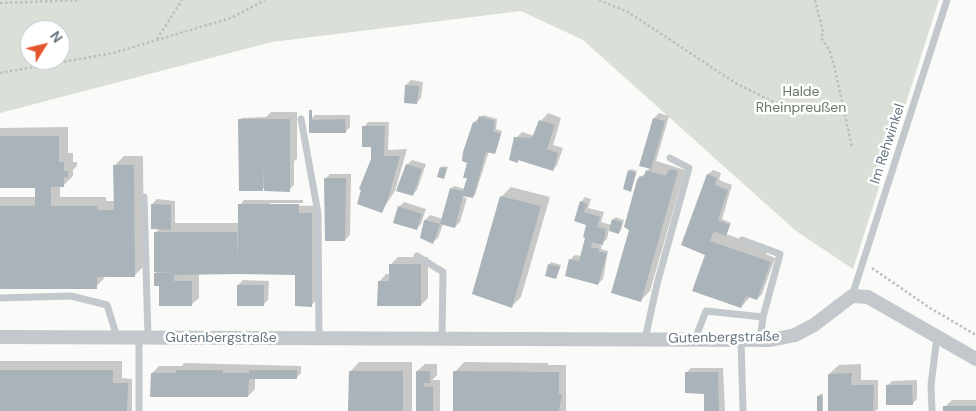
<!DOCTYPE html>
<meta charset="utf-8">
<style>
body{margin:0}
#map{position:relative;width:976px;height:411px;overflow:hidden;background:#fafaf8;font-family:"DM Sans",sans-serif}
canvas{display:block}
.north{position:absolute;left:20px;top:20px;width:50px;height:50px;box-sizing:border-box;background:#fff;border:1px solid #c1c8cd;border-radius:50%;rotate:54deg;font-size:14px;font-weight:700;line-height:20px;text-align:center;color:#657683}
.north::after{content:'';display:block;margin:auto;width:18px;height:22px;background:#e4572e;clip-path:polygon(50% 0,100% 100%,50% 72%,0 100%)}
</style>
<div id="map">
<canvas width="976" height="411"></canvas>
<div class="north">N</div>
</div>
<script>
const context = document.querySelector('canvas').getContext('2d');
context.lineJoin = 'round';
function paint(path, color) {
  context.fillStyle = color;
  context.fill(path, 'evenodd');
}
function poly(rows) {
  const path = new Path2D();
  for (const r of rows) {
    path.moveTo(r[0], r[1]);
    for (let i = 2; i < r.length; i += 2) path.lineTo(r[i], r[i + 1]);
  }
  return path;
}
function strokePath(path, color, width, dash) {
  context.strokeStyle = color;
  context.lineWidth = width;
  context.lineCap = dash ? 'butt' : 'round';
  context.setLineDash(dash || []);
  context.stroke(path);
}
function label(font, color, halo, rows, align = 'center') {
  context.font = font + ' "DM Sans",sans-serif';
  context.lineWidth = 5;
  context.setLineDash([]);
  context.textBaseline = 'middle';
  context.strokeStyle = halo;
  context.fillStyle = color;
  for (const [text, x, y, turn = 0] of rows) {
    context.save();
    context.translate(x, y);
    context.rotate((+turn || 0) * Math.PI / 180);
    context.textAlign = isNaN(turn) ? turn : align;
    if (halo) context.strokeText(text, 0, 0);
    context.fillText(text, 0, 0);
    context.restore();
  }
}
paint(poly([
 [0,0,939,0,853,269,796,231,583,40,521,11,272,42,0,113],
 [30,30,60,30,60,60,30,60]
]), '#dadfd7');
paint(poly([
 [411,80,423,82,421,98,416,103,406,85],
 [271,112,297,112,297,159,294,161,294,185,289,190,265,187,262,190,240,120,242,118,266,117],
 [548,113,561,118,553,145,563,148,557,165,553,170,520,159,518,161,515,139,522,132,535,136,541,121],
 [659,113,669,116,656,161,685,170,650,291,641,300,641,177,650,168,654,118],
 [315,115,350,115,350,127,345,132,310,120],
 [483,115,497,119,496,129,502,131,496,151,494,153,489,151,475,195,472,197,464,194,463,197,467,198,460,222,455,227,443,224,438,238,433,242,421,237,425,220,430,215,443,219,452,188,454,186,465,189,469,178,474,122],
 [368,122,389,122,388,150,407,149,395,191,381,212,373,159,373,145,364,127],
 [68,127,68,153,73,153,73,162,77,162,77,166,73,170,73,176,63,186,60,186,60,197,106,197,106,201,115,201,115,165,124,156,143,156,144,266,134,276,106,276,96,287,0,287,0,197,36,197,36,186,0,186,0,128],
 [412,160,426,164,417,190,412,195,407,165],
 [443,166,448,167,443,177,441,168],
 [631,169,637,171,631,190,629,171],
 [713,170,721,173,719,180,732,185,722,219,731,223,726,234,768,249,766,254,775,258,762,294,757,299,750,297,741,307,706,255,708,174],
 [330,174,351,174,350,235,345,240,325,179],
 [511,187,550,197,521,297,512,306,474,293,502,196],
 [585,197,591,199,588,208,604,212,601,222,612,225,615,217,624,220,621,230,619,232,609,229,607,239,602,243,601,249,608,251,603,279,598,284,571,259,575,255,582,256,588,224,581,202],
 [157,199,175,201,175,223,239,223,240,205,244,200,303,200,303,203,270,203,270,205,319,206,316,300,312,305,298,274,239,274,239,271,199,273,199,298,191,305,160,285,155,273,158,271,155,233,160,228,152,204],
 [404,202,426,209,421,224,416,229,399,207],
 [398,257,428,257,428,298,421,305,379,282,386,274,390,274,391,264],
 [551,262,561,265,556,278,546,275],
 [243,280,269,281,268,300,263,305,238,285],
 [0,361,122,361,122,378,132,379,132,411,0,411],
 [359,362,412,362,412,411,350,411,350,372],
 [464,362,548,363,548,365,566,365,566,411,454,411,455,372],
 [184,363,301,366,301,373,296,378,255,377,255,389,248,396,152,373,159,366,182,366],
 [425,364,437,364,437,375,432,380,440,380,440,411,417,411,417,371],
 [861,364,861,380,878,380,878,409,875,411,829,411,829,374,839,365],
 [691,368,723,368,725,411,705,411,705,392,686,373],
 [917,380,917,399,912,404,887,386,892,381],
 [820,394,823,394,823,411,818,411,818,396],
 [952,400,976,400,976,411,945,411,945,407]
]), '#0003');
paint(poly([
 [405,85,419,86,417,104,404,103],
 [309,110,312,110,312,120,345,119,346,133,309,133],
 [479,116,495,121,493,131,501,134,495,154,486,152,473,198,463,196,455,228,440,224,450,188,463,191,467,178,463,178,467,163,462,161,463,152,473,122,477,123],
 [653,118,665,121,651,169,639,166],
 [238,119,290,119,290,192,264,191,264,167,263,191,239,191],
 [539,120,555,125,547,149,558,153,553,171,518,160,518,163,509,160,514,137,532,138],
 [362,126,385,126,384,156,400,156,388,199,382,213,357,204,361,190,359,189,371,159,371,147,362,147],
 [0,136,59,136,59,162,64,162,64,171,68,171,68,177,64,177,64,187,51,187,51,206,97,206,97,210,114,210,113,165,134,165,135,277,97,277,97,289,0,289,0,206,35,206,35,188,0,188],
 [406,164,422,169,413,196,396,191],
 [440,167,447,169,444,179,437,177],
 [670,169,678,171,641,302,611,293,629,230,624,227,637,180,640,176,644,177,646,170,665,176],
 [628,170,636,173,631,192,623,189],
 [707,174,717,178,715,185,728,190,718,220,730,225,726,236,714,231,710,241,771,262,757,300,746,296,741,308,692,291,705,255,681,245],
 [324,178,346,178,345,241,325,241],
 [500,196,541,206,512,308,472,294],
 [580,201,587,204,584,212,600,217,597,227,606,229,603,245,592,242,591,248,599,248,598,251,607,253,598,285,565,276,569,259,579,261,585,238,583,237,586,225,574,221],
 [151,204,171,205,171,230,151,229],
 [238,204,299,204,299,213,312,213,312,307,295,306,295,275,238,274,174,275,174,281,192,281,192,306,159,306,159,286,154,286,154,273,174,272,154,272,154,232,237,232,238,260],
 [398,206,422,214,417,230,393,223],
 [612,219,622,222,619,234,609,231],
 [424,220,440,224,433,244,420,238],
 [389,264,421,264,421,306,377,306,378,281,389,281],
 [548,264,560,267,556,279,545,276],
 [237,285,264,285,264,306,237,306],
 [0,370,113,370,113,383,128,383,127,411,0,411],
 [176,370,223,370,223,373,249,373,249,370,297,370,297,379,249,379,248,397,150,397,151,373,176,373],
 [349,371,403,371,403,411,348,411],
 [416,371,430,371,430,383,424,383,424,387,433,386,433,411,416,411],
 [453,371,559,372,559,394,562,394,559,411,453,411],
 [685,372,718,372,719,411,704,411,704,394,685,393],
 [852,373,851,385,874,385,873,411,828,411,828,374],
 [886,385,912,385,913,405,886,405],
 [817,396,822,396,822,411,817,411],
 [943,406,976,406,976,411,943,411]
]), '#aab3b9');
strokePath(poly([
 [599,0,628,12,737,84,776,103,800,106],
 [815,0,823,32,821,38,829,49,834,65,852,147],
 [0,3,80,0],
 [157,39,182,0],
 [0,73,113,53,231,18,265,0],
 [872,268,930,308,976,335]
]), '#bbbfc2', 2.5, [2.5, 2.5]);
strokePath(poly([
 [301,119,318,213,319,338],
 [144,197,148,337],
 [742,240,780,254,763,317],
 [417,256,443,272,442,339],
 [852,296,947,0],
 [0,298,71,296,107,305,117,337],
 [139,337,139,411],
 [645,339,657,284,689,168,670,158],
 [695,339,706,311,763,317,760,340],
 [741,340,743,411],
 [932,411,931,385,937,337]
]), '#c3c8cc', 7);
strokePath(poly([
 [0,337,771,340,795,335,814,325,852,296,868,297,976,359]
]), '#c3c8cc', 14);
label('14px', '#687a64', '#fff', [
 ["Halde",801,92],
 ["Rheinpreußen",801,108]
]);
label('14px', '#657683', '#fff', [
 ["Im Rehwinkel",888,144,-72],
 ["Gutenbergstraße",221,338],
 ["Gutenbergstraße",724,338,-1]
]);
</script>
